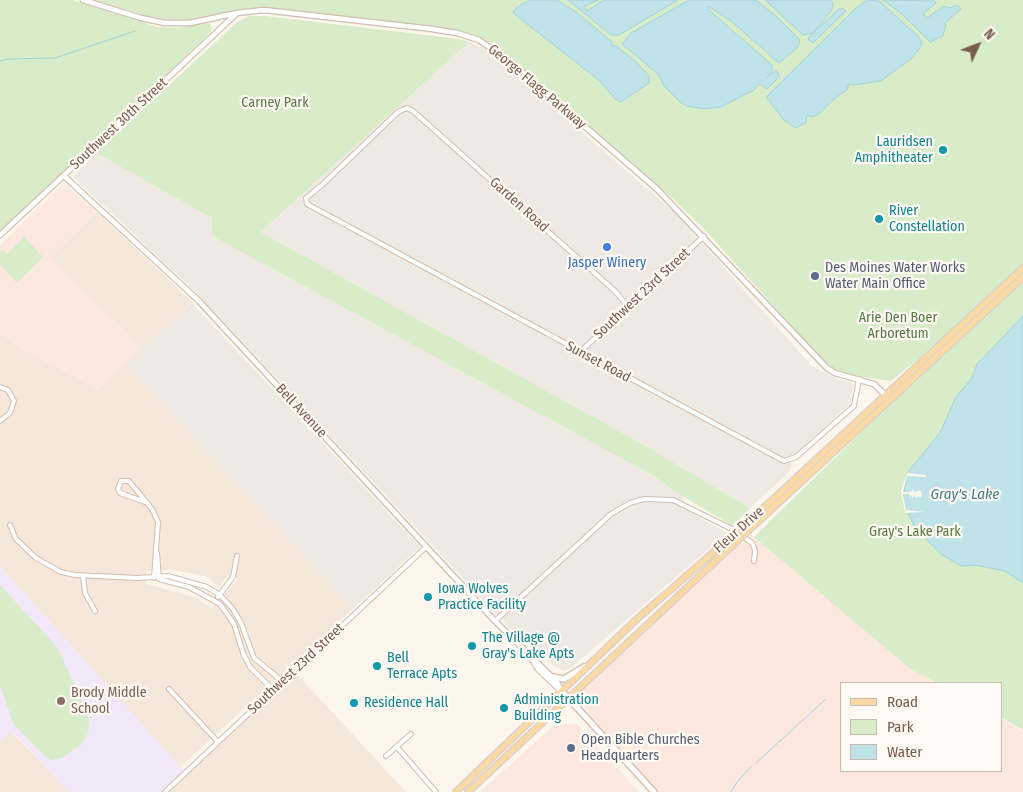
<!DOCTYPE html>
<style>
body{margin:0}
#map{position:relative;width:1023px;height:792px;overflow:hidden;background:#fdf6ec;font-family:"Fira Sans Condensed",sans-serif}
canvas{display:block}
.legend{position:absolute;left:840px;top:682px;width:162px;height:90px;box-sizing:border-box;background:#fffaf3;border:1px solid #cabbb1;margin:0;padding:6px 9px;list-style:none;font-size:15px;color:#7a5c4d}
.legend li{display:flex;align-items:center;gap:10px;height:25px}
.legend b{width:25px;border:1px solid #cabbb1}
.north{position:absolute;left:953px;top:20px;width:50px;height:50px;-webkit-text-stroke:4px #fffaf3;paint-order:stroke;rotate:47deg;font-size:14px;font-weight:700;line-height:20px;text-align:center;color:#7a5c4d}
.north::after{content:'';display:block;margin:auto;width:18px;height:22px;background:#7a5c4d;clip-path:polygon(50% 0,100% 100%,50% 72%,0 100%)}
</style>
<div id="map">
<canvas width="1023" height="792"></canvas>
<ul class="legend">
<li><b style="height:6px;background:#fbd9a5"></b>Road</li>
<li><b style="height:14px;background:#d8ecc9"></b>Park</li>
<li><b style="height:14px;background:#bfe3e8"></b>Water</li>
</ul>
<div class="north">N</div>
</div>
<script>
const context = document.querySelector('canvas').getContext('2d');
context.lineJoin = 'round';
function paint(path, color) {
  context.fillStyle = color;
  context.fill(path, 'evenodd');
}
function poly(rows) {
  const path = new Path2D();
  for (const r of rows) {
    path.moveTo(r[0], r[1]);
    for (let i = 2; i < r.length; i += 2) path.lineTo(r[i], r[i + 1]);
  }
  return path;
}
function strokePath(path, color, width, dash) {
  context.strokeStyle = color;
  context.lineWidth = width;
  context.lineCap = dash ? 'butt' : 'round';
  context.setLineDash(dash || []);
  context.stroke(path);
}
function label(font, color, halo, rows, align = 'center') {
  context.font = font + ' "Fira Sans Condensed",sans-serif';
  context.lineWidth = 4.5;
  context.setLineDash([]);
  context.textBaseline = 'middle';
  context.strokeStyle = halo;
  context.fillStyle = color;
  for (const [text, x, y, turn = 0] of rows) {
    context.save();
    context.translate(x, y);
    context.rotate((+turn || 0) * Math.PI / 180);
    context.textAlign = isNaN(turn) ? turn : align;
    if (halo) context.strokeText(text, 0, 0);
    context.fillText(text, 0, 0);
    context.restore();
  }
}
paint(poly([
 [97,212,192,302,142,349,49,258],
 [0,333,21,348,98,389,125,364,353,609,180,767,0,566],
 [174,570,208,577,219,588,228,575,239,578,212,608,197,598,147,584,147,572],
 [294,671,406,792,165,792],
 [11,731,69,792,0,792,0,742]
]), '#f5e8da');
paint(poly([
 [63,184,97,212,49,258,142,349,99,389,21,348,0,333,0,245],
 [751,534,909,668,936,683,842,683,842,771,1002,771,1002,719,1023,731,1023,792,655,792,580,702,578,693,737,541,742,543],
 [557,723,577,724,639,792,480,792]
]), '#fde8e0');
paint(poly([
 [469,42,481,47,498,59,675,213,811,365,833,377,850,382,853,387,850,404,792,456,790,471,750,508,644,445,261,232],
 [96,153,212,218,212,236,654,476,682,496,690,512,727,533,573,666,564,671,555,667,517,636,197,293,73,177],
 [192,303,420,547,353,609,125,364]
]), '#efe9e4');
paint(poly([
 [0,566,186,773,165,792,69,792,12,731,0,742]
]), '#f3e8fa');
paint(poly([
 [0,0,72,0,158,27,176,28,209,23,212,27,211,32,0,234],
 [96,0,1023,0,1023,264,926,353,891,381,847,375,836,372,826,364,706,231,670,196,506,55,486,40,461,31,439,27,278,9,244,9,188,21,153,18],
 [248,16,266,16,459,39,469,42,261,232,644,445,750,508,733,526,682,496,654,476,212,236,212,218,96,153,236,23],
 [24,237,43,257,17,283,0,265,0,253,3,250,7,254],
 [1023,282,1023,730,1002,718,1002,683,937,683,909,668,754,537,886,408],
 [0,585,57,647,88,714,89,727,87,736,81,745,62,758,52,760,45,757,13,723,0,685]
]), '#d8ecc9');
const water = poly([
 [530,0,557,0,576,12,605,36,612,42,612,46,616,46,635,61,649,76,649,83,621,102,615,99,600,81,513,13,517,7,530,0],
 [568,0,599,0,584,6,587,11,604,0,678,0,619,35,611,35,568,0],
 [689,0,756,0,777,17,798,38,800,42,797,48,779,63,731,21,708,6,709,10,772,65,772,71,767,78,776,70,780,76,767,89,759,84,754,90,721,107,704,109,687,106,680,102,663,85,659,75,622,44,631,33,689,0],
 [765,0,830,0,833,2,832,10,813,33,840,8,846,11,813,43,808,39,812,33,803,35,765,0],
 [867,0,879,1,919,37,922,43,919,49,912,58,881,81,853,85,848,84,848,89,834,99,820,113,813,117,807,115,806,123,795,128,783,119,767,98,767,96,855,9,867,0],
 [883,0,935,1,936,3,923,14,927,18,944,6,949,8,958,5,961,9,946,22,943,36,930,42,902,14,883,0],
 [1023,316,1023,583,1005,571,975,565,961,566,941,554,916,529,905,507,903,498,907,473,940,433,956,397,972,378,977,364,1023,316]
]);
paint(water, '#bfe3e8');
strokePath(water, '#a5d3da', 1);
paint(poly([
 [907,473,926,475,926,477,907,476,903,492,910,492,910,488,911,492,913,489,914,492,921,490,922,496,920,498,919,496,916,498,914,495,913,498,911,495,910,498,909,494,903,494,906,510,925,512,905,513,901,491]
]), '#fdf6ec');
strokePath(poly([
 [0,61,8,59,55,58,135,31],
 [756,763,826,699],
 [731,792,737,782,751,767]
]), '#a5d3da', 1);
const minor = poly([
 [628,307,616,292,413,111,407,108,398,112,322,185,306,198,307,204,784,461,796,457,854,406,859,379],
 [580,352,704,236],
 [0,387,8,390,14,401,10,413,0,421],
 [145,502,120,493,118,489,121,481,129,481,152,509,158,522,154,578],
 [10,525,16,539,36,558,61,572,75,575,137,578,168,576,207,587,220,595,233,609,241,623,254,658,275,675,281,683],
 [157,553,159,579],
 [83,576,85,593,95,611],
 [159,579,189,587,220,604,234,624,243,653,250,667,273,690],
 [218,597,233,577,237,556],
 [495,621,611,514,630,503,644,499,673,500,732,529,752,543,755,550,754,561],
 [169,689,218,742],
 [397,747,436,792],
 [386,756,411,734],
 [165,792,426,547]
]);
const tertiary = poly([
 [83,0,141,18,165,23,190,23,237,13,264,10,432,29,457,33,479,40,508,60,657,189,827,368,835,373,874,384,886,396],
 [64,176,199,301,495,621,557,682,561,690],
 [0,235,236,14],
 [532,659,538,669,560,690]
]);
const secondary = poly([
 [553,677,564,679,584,667],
 [561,690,654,792]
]);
const primary = poly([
 [768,504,1023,268],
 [774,507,1023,277],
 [456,792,637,619,731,537],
 [468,792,737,541]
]);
strokePath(minor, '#d1beb0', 6);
strokePath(tertiary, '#d1beb0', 7);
strokePath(secondary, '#d6c0b0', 8);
strokePath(primary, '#dad1cd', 8);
strokePath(minor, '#fff', 4);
strokePath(tertiary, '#fff', 4.5);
strokePath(secondary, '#fff', 5);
strokePath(primary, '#fbd9a5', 5.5);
const primaryBridge = poly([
 [731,537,768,504],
 [737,541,774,507]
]);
strokePath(primaryBridge, '#dad1cd', 8, []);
strokePath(primaryBridge, '#fbd9a5', 5.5);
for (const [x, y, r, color] of [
 [943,150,5,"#0f9aa8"],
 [879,219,5,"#0f9aa8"],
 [607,247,5,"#3f7fe0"],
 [815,276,5,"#5c6f8a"],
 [428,597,5,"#0f9aa8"],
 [472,646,5,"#0f9aa8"],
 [377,666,5,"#0f9aa8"],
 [61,701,5,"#8d6e63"],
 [354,703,5,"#0f9aa8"],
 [504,708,5,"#0f9aa8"],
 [571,748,5,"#5c6f8a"]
]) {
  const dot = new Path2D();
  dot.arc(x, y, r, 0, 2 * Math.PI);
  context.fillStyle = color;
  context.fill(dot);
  strokePath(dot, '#fffaf3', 2);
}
label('14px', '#7a5c4d', '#fffaf3', [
 ["George Flagg Parkway",537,87,40],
 ["Southwest 30th Street",119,124,-43],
 ["Garden Road",519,205,42],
 ["Southwest 23rd Street",642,294,-43],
 ["Sunset Road",598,362,28],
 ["Bell Avenue",301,411,47],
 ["Fleur Drive",739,530,-42],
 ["Southwest 23rd Street",296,669,-43]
]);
label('14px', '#537a41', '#fffaf3', [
 ["Carney Park",275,103],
 ["Arie Den Boer",898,318],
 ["Arboretum",898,334],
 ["Gray's Lake Park",915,532]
]);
label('14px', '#0d838f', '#fffaf3', [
 ["Lauridsen",933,142,"right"],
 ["Amphitheater",933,158,"right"],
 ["River",889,211],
 ["Constellation",889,227],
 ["Iowa Wolves",438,589],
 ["Practice Facility",438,605],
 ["The Village @",482,638],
 ["Gray's Lake Apts",482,654],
 ["Bell",387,658],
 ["Terrace Apts",387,674],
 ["Administration",514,700],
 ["Building",514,716],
 ["Residence Hall",364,703]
], 'left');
label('14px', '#366cbe', '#fffaf3', [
 ["Jasper Winery",607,263]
]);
label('14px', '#4e5e75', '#fffaf3', [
 ["Des Moines Water Works",825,268],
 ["Water Main Office",825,284],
 ["Open Bible Churches",581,740],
 ["Headquarters",581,756]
], 'left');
label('14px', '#785e54', '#fffaf3', [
 ["Brody Middle",71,693],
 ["School",71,709]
], 'left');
label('italic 15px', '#437c86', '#fffaf3', [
 ["Gray's Lake",965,495]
]);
</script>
